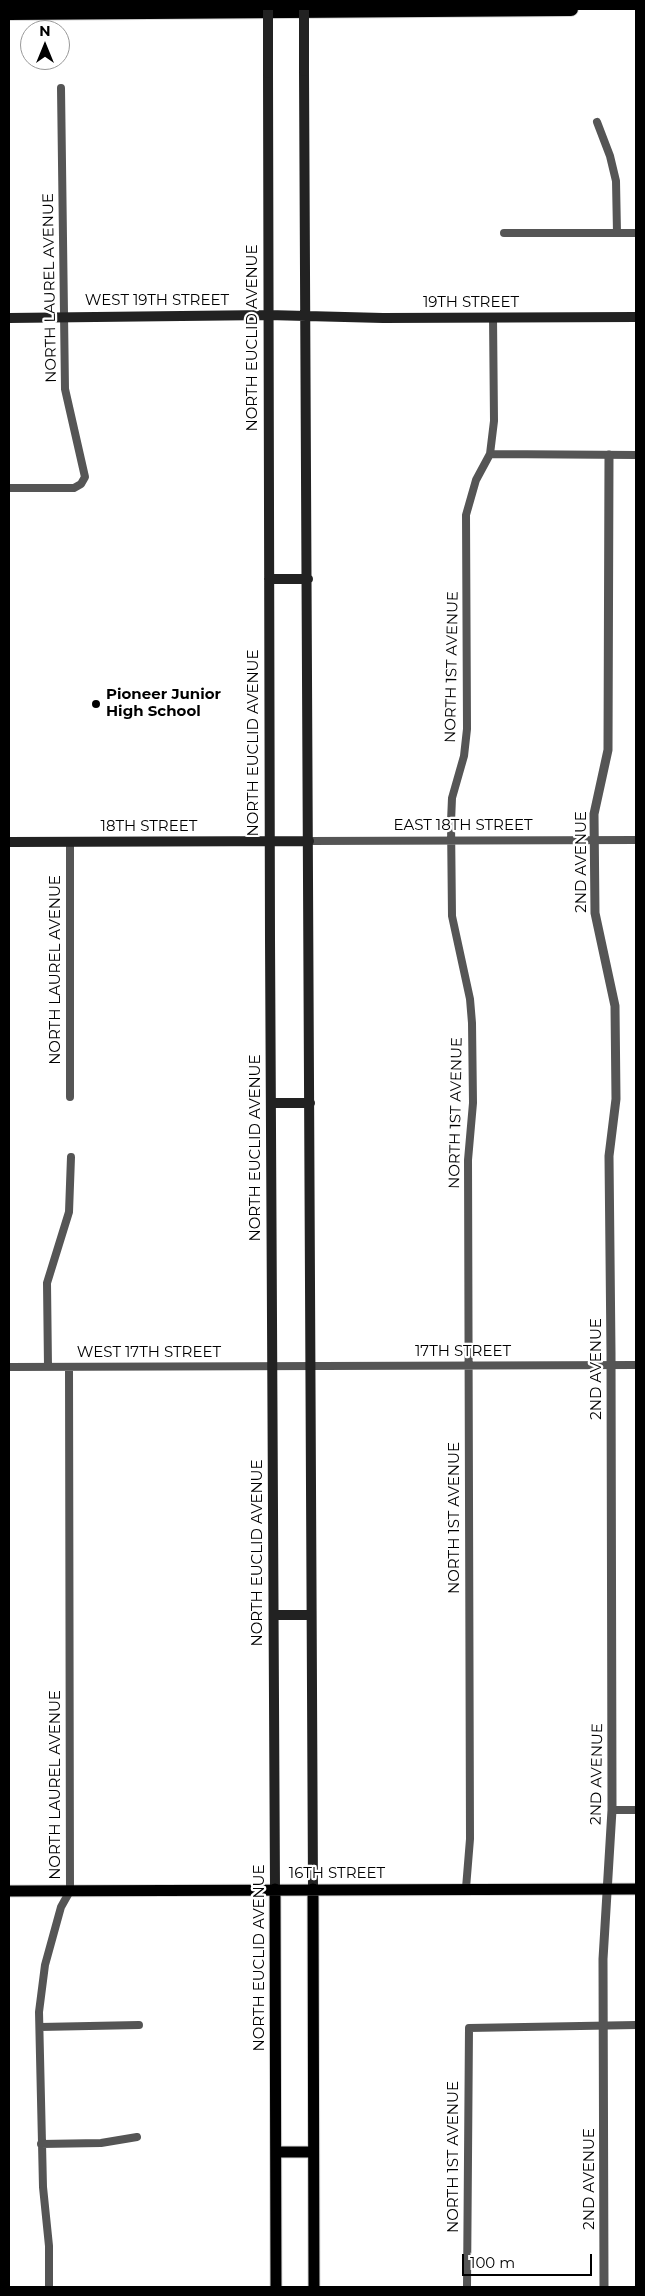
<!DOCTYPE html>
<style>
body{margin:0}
#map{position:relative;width:645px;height:2296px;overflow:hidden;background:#fff;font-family:Montserrat,sans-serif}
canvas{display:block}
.frame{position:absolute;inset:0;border:10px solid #000;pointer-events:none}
.north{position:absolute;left:20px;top:20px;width:50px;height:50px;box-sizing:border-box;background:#fff;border:1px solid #999;border-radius:50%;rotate:0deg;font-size:14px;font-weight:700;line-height:20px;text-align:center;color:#000}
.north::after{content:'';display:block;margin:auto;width:18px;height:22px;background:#000;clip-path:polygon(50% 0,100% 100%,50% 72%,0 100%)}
.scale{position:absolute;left:462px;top:2254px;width:130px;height:22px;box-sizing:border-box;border:2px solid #000;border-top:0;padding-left:6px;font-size:15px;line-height:18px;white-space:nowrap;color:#000;-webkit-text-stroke:4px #fff;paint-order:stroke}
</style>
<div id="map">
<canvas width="645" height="2296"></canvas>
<div class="frame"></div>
<div class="north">N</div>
<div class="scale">100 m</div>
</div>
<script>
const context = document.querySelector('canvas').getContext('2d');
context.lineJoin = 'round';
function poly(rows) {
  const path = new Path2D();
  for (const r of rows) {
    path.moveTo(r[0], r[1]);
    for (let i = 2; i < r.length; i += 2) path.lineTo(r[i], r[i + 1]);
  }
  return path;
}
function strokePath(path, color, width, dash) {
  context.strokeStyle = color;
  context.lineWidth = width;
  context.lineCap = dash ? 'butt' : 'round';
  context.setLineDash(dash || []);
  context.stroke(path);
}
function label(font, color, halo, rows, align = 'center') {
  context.font = font + ' Montserrat,sans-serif';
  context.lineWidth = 4.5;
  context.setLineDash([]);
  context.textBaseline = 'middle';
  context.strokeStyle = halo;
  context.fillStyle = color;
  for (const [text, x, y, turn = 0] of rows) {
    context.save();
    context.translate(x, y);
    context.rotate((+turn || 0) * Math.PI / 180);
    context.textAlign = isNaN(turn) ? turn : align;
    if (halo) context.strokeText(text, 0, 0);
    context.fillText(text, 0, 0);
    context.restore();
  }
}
const primary = poly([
 [275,1889,276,2287],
 [313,1889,314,2287],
 [9,1891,636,1889],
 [276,2152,313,2152]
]);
const motorway = poly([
 [9,13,571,9]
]);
strokePath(primary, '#dbdbdb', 13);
strokePath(motorway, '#dbdbdb', 16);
strokePath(poly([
 [597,122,610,156,616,181,617,233],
 [504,233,636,233],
 [490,454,636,455],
 [9,488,74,488,81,484,85,477,65,389,61,88],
 [309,841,636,840],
 [70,842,70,1097],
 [9,1367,636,1365],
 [48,1367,47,1283,69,1212,71,1157],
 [612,1810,636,1810],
 [466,1888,470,1839,468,1160,473,1103,472,1023,470,999,452,916,451,822,452,798,464,756,467,729,466,515,476,480,490,454,494,421,493,317],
 [40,2027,139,2025],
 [41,2144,101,2143,137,2137],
 [49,2287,49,2246,43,2187,39,2012,45,1965,61,1907,70,1891,69,1367],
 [467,2287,469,2028,636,2025]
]), '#555', 8);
strokePath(poly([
 [604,2287,603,1959,612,1810,611,1353,609,1156,616,1099,615,1006,595,913,594,814,608,750,609,455]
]), '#555', 9);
strokePath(poly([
 [304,71,313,1889],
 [268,73,270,940,275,1889],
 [9,318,268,315,383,318,636,317],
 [269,579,308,579],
 [9,842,309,841],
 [271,1103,310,1103],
 [274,1615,311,1615]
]), '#222', 10);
strokePath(primary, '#000', 11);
strokePath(motorway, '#000', 14);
strokePath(poly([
 [268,9,268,73],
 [304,9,304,71]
]), '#222', 10);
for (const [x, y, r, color] of [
 [96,704,5,"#000"]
]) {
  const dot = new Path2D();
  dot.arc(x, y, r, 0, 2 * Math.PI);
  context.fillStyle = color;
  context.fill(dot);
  strokePath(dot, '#fff', 2);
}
label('15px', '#000', '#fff', [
 ["NORTH LAUREL AVENUE",50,288,-91],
 ["WEST 19TH STREET",157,301],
 ["19TH STREET",471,303],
 ["NORTH EUCLID AVENUE",253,338,-90],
 ["NORTH 1ST AVENUE",452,667,-89],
 ["NORTH EUCLID AVENUE",254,743,-90],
 ["EAST 18TH STREET",463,826],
 ["18TH STREET",149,827],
 ["2ND AVENUE",582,862,-90],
 ["NORTH LAUREL AVENUE",56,970,-90],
 ["NORTH 1ST AVENUE",456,1113,-89],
 ["NORTH EUCLID AVENUE",256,1148,-90],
 ["17TH STREET",463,1352],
 ["WEST 17TH STREET",149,1353],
 ["2ND AVENUE",597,1369,-90],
 ["NORTH 1ST AVENUE",455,1518,-90],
 ["NORTH EUCLID AVENUE",258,1553,-90],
 ["2ND AVENUE",597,1774,-89],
 ["NORTH LAUREL AVENUE",56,1785,-90],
 ["16TH STREET",337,1874],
 ["NORTH EUCLID AVENUE",260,1958,-90],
 ["NORTH 1ST AVENUE",454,2157,-90],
 ["2ND AVENUE",590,2179,-90]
]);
label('bold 15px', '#000', '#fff', [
 ["Pioneer Junior",106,695],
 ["High School",106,712]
], 'left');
</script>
